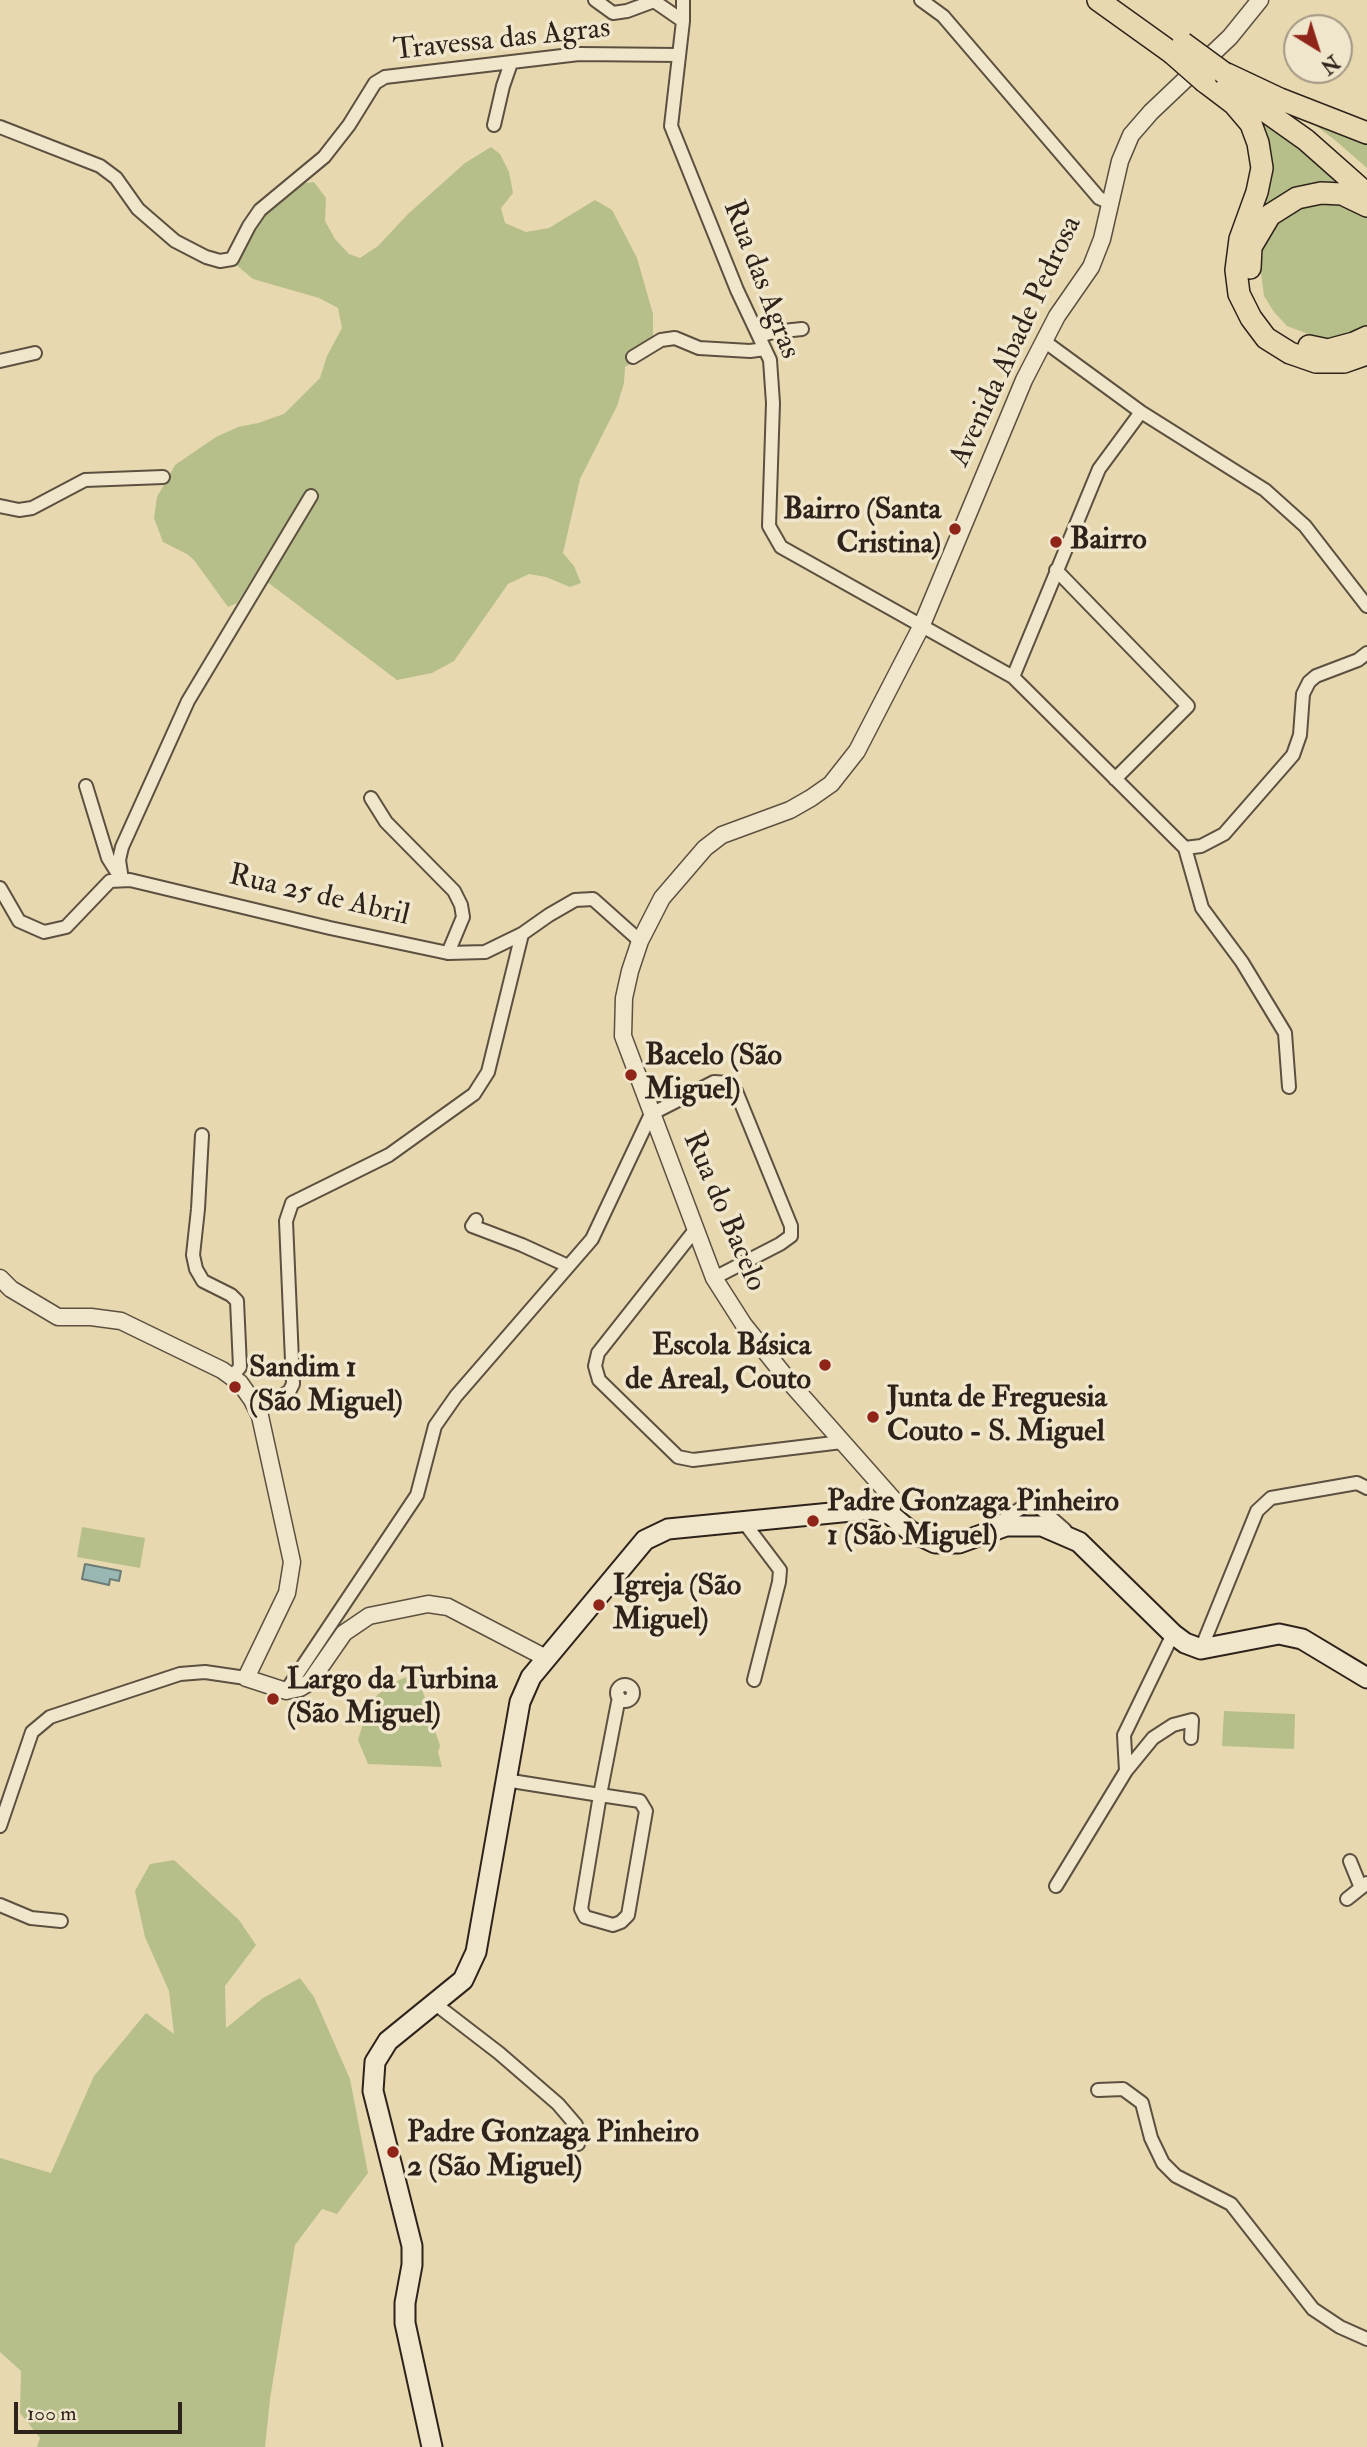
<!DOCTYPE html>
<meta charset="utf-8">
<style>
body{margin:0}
#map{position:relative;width:1367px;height:2447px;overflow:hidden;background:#e8d8af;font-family:"IM FELL Double Pica",serif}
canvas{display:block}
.north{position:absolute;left:1283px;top:14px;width:70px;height:70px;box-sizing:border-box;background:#f0e6cb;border:2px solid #a29885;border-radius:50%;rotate:142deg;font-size:19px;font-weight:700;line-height:28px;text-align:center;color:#2e231b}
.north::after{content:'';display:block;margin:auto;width:24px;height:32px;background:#8f2418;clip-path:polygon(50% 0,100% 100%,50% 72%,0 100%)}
.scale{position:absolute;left:14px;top:2402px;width:168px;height:32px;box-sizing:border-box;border:4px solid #2e231b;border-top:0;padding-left:9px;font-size:21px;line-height:24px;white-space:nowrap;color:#2e231b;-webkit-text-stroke:5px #f0e6cb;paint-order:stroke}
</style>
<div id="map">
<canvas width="1367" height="2447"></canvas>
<div class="north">N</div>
<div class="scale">100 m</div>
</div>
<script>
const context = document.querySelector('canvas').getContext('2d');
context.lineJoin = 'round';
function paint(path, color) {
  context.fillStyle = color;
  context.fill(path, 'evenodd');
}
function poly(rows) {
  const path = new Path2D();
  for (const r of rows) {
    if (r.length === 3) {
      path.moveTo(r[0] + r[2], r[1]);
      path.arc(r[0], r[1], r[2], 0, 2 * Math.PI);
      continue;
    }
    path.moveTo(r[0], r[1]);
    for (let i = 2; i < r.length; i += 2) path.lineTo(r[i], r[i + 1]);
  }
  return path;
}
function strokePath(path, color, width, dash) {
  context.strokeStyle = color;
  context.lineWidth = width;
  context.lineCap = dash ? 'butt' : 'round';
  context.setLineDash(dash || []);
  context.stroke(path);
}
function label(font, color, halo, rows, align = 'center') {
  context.font = font + ' "IM FELL Double Pica",serif';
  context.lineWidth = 7;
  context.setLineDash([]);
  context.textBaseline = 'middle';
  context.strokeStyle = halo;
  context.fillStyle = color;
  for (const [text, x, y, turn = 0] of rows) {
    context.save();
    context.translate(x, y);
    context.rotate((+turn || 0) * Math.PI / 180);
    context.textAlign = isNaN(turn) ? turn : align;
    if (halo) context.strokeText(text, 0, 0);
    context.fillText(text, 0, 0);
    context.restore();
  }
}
paint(poly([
 [1293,108,1367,137,1367,168,1336,141],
 [1256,113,1354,190,1325,183,1253,230],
 [491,147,500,154,509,172,513,193,501,208,505,223,526,232,549,228,595,200,612,210,637,258,653,314,653,335,639,357,625,367,624,383,617,406,580,479,563,553,574,566,581,583,570,587,546,577,529,574,508,584,454,661,432,673,397,680,266,581,308,512,317,493,306,491,237,603,228,607,194,560,187,554,163,542,154,518,157,497,175,465,216,437,238,427,258,423,284,414,320,378,327,356,342,328,338,308,319,298,253,279,234,263,258,222,298,184,314,182,326,198,325,221,335,239,349,254,360,258,378,246,408,214,465,163],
 [1320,200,1367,210,1367,327,1357,332,1334,338,1319,338,1287,326,1274,312,1264,296,1261,273,1263,244,1276,226,1288,214],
 [82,1527,145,1538,140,1568,77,1557],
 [417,1673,440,1746,438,1752,442,1767,368,1764,358,1740,364,1720,377,1695,399,1680],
 [1224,1711,1295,1714,1294,1749,1222,1746],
 [174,1860,239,1920,256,1945,225,1986,226,2028,263,1998,300,1978,314,1997,350,2079,368,2173,337,2214,322,2209,295,2245,270,2399,265,2447,37,2447,40,2438,20,2413,21,2371,0,2352,0,2158,51,2173,94,2076,146,2013,174,2034,169,1991,145,1937,135,1891,150,1864]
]), '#b6bf8a');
const water = poly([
 [85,1564,121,1571,119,1581,110,1579,109,1585,82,1579,85,1564]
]);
paint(water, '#99b8b3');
strokePath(water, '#6e7c76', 2);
const minor = poly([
 [595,0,613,13,627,11,654,1,683,21],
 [683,0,683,21,671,126,737,290,770,360,773,403,769,526,781,547,1013,677,1185,848],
 [921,0,943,16,1099,198,1110,203],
 [494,125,503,86,511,63],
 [0,127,100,166,116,178,138,209,175,241,206,257,220,261,232,259,249,226,260,210,324,157,349,125,375,83,385,77,579,54,678,55],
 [759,336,773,332,802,329],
 [1044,341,1141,412,1265,490,1305,526,1367,606],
 [633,357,661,340,675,338,699,348,750,351,765,349],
 [0,361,35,353],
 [0,506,19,510,32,508,85,480,163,477],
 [1056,570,1188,706,1115,779],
 [1013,677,1099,469,1141,412],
 [86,786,108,858,120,877],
 [371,798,386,822,454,891,461,905,463,917,448,953],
 [1185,848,1201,846,1224,834,1293,755,1300,735,1303,694,1309,682,1316,676,1358,660,1367,653],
 [1185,848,1202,908,1242,962,1285,1033,1289,1087],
 [122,880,119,860,122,847,188,701,311,496],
 [0,888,19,921,44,932,66,927,110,881,130,880,330,928,448,953,485,952,522,934,549,915,575,900,593,899,640,941],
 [202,1135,198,1209,193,1255,196,1269,203,1281,231,1295,237,1301,240,1367,232,1377],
 [476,1220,472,1226,522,1245,568,1266],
 [695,1230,598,1353,595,1366,599,1380,678,1457,693,1460,842,1442],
 [252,1400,281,1396,289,1392,293,1384,286,1221,292,1203,389,1155,474,1094,488,1072,522,934],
 [743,1521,780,1570,779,1582,754,1680],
 [994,1526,1032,1501,1065,1530],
 [1201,1649,1257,1511,1271,1498,1357,1483,1367,1488],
 [625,1693,8],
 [286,1691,417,1495,435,1426,456,1396,592,1239,651,1114,714,1082,729,1083,736,1091,791,1226,791,1236,780,1244,714,1278],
 [1126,1771,1124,1735,1173,1634],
 [505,1780,600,1795,640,1801,646,1811,628,1915,621,1922,613,1925,585,1917,581,1909,600,1795,619,1697],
 [0,1826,32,1732,50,1717,180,1674,205,1672,246,1678],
 [1350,1861,1361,1888],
 [1056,1886,1126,1771,1153,1738,1173,1725,1192,1720,1191,1738],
 [1347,1899,1367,1883],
 [0,1905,31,1918,61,1921],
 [434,2003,499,2053,558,2104,576,2125,578,2144],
 [1098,2090,1123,2089,1142,2103,1151,2138,1163,2163,1176,2176,1231,2204,1313,2309,1340,2327,1367,2339]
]);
const tertiary = poly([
 [0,1278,11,1289,58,1317,91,1317,121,1321,222,1370,240,1383,252,1400,260,1416,292,1562,287,1593,246,1678,286,1691,300,1688,310,1682,344,1633,369,1616,428,1604,448,1607,546,1658],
 [891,1515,893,1499,793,1386,744,1325,714,1278,623,1036,624,998,630,971,640,941,662,898,705,848,722,835,790,810,811,798,831,784,857,751,921,627,1024,380,1057,316,1091,267,1102,239,1120,161,1131,135,1151,112,1230,37,1260,0]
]);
const secondary = poly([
 [432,2447,405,2323,405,2303,412,2265,412,2246,373,2091,375,2062,388,2041,463,1980,476,1952,520,1702,531,1677,645,1540,668,1529,872,1509,891,1515,910,1531,935,1543,959,1543,1006,1526,1042,1526,1079,1542,1173,1634,1185,1643,1201,1649,1279,1634,1302,1639,1367,1678]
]);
const primary = poly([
 [1098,0,1172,53],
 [1227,74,1280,99,1367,133],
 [1205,82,1234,104,1251,124,1258,143,1262,168,1257,192,1240,239,1236,270,1239,294,1251,318,1266,338,1290,353,1316,362,1344,362,1367,354],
 [1230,90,1258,106,1306,140,1367,194],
 [1250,268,1251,247,1270,215,1297,198,1321,193,1342,194,1367,206],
 [1309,346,1328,350,1354,343,1367,337]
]);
strokePath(minor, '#5c5040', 16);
strokePath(tertiary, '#5c5040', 19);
strokePath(secondary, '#2e231b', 23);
strokePath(primary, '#2e231b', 24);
strokePath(minor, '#f0e6cb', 12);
strokePath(tertiary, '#f0e6cb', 16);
strokePath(secondary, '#f0e6cb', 19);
strokePath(primary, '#e8d8af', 21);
const primaryBridge = poly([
 [1183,43,1224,73],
 [1172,53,1205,82]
]);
strokePath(primaryBridge, '#2e231b', 24, []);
strokePath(primaryBridge, '#e8d8af', 21);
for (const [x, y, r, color] of [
 [955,529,7,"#8f2418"],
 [1056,542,7,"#8f2418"],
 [631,1075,7,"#8f2418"],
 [825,1365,7,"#8f2418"],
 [235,1387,7,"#8f2418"],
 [873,1417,7,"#8f2418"],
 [813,1521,7,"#8f2418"],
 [599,1605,7,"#8f2418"],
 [273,1699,7,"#8f2418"],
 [393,2152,7,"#8f2418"]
]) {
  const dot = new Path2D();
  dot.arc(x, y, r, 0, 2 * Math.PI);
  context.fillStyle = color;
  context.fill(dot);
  strokePath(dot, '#f0e6cb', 2.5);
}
label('30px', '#2e231b', '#f0e6cb', [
 ["Travessa das Agras",502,41,-6],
 ["Rua das Agras",760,280,69],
 ["Avenida Abade Pedrosa",1017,342,-65],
 ["Rua 25 de Abril",319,897,13],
 ["Rua do Bacelo",723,1212,67]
]);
label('bold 30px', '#2e231b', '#f0e6cb', [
 ["Bairro (Santa",941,512,"right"],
 ["Cristina)",941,546,"right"],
 ["Bairro",1070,542],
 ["Bacelo (São",645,1058],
 ["Miguel)",645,1092],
 ["Escola Básica",811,1348,"right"],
 ["de Areal, Couto",811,1382,"right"],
 ["Sandim 1",249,1370],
 ["(São Miguel)",249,1404],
 ["Junta de Freguesia",887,1400],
 ["Couto - S. Miguel",887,1434],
 ["Padre Gonzaga Pinheiro",827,1504],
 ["1 (São Miguel)",827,1538],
 ["Igreja (São",613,1588],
 ["Miguel)",613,1622],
 ["Largo da Turbina",287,1682],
 ["(São Miguel)",287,1716],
 ["Padre Gonzaga Pinheiro",407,2135],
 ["2 (São Miguel)",407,2169]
], 'left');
</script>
